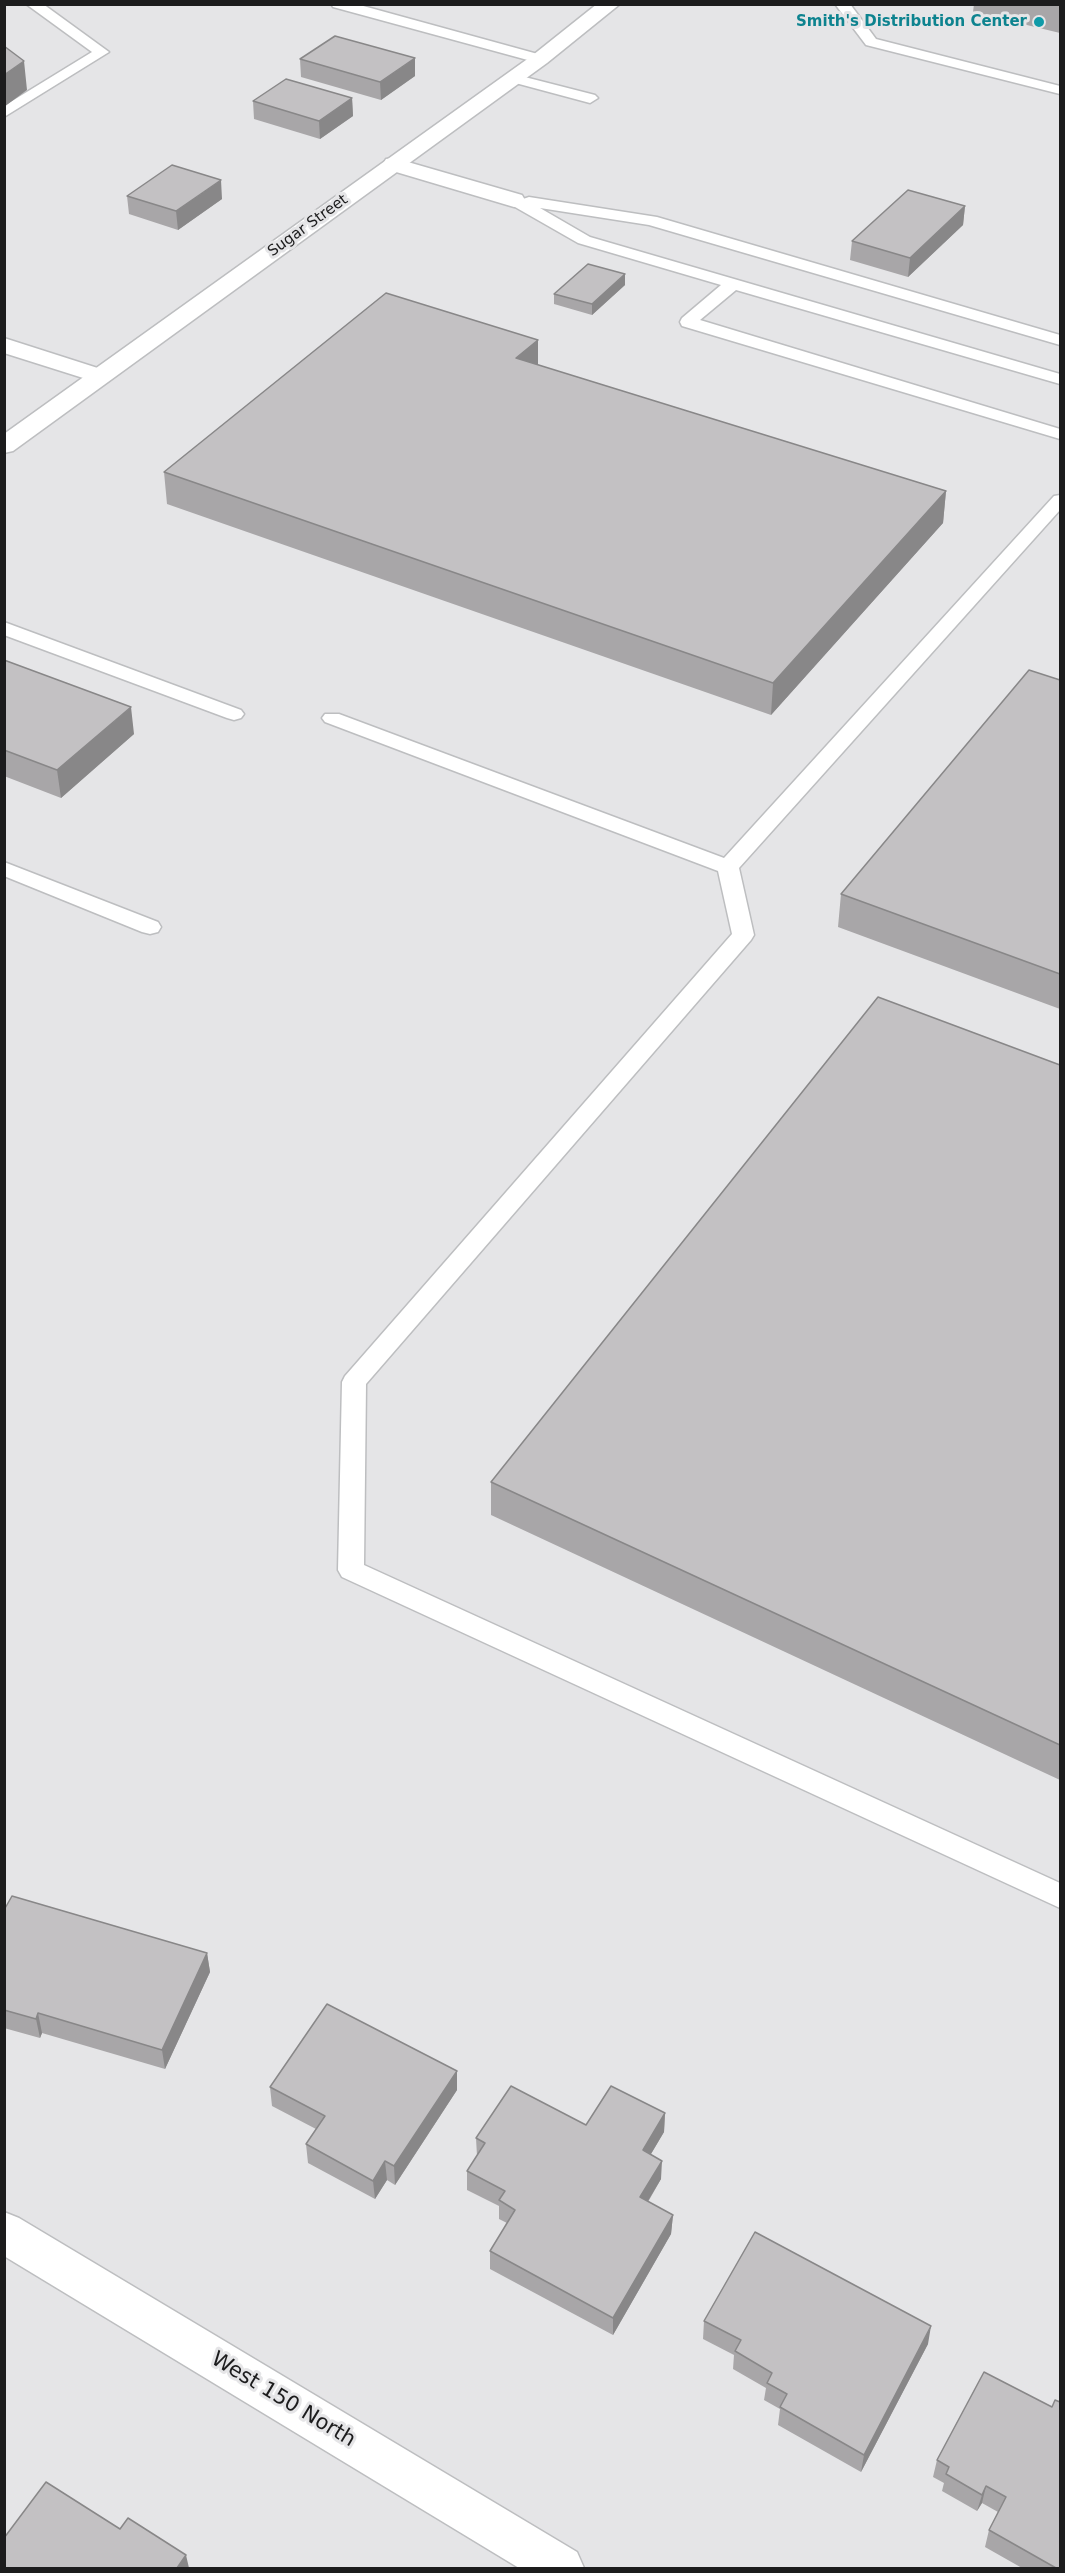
<!DOCTYPE html>
<style>
body{margin:0}
#map{position:relative;width:1065px;height:2573px;overflow:hidden;background:#e5e5e7;font-family:"DejaVu Sans",sans-serif}
canvas{display:block}
.frame{position:absolute;inset:0;border:6px solid #1c1c1d;pointer-events:none}
</style>
<div id="map">
<canvas width="1065" height="2573"></canvas>
<div class="frame"></div>
</div>
<script>
const context = document.querySelector('canvas').getContext('2d');
context.lineJoin = 'round';
function poly(rows) {
  const path = new Path2D();
  for (const r of rows) {
    path.moveTo(r[0], r[1]);
    for (let i = 2; i < r.length; i += 2) path.lineTo(r[i], r[i + 1]);
  }
  return path;
}
function strokePath(path, color, width, dash) {
  context.strokeStyle = color;
  context.lineWidth = width;
  context.lineCap = dash ? 'butt' : 'round';
  context.setLineDash(dash || []);
  context.stroke(path);
}
function paint(path, color) {
  context.fillStyle = color;
  context.fill(path, 'evenodd');
}
function label(font, color, halo, rows, align = 'center') {
  context.font = font + ' "DejaVu Sans",sans-serif';
  context.lineWidth = 6;
  context.setLineDash([]);
  context.textBaseline = 'middle';
  context.strokeStyle = halo;
  context.fillStyle = color;
  for (const [text, x, y, turn = 0] of rows) {
    context.save();
    context.translate(x, y);
    context.rotate((+turn || 0) * Math.PI / 180);
    context.textAlign = isNaN(turn) ? turn : align;
    if (halo) context.strokeText(text, 0, 0);
    context.fillText(text, 0, 0);
    context.restore();
  }
}
const service = poly([
 [26,4,43,4,109,52,4,117,4,106,92,52,26,4],
 [331,4,356,4,545,56,547,59,545,62,535,62,333,7,331,4],
 [835,4,850,4,876,39,1060,86,1060,94,866,45,835,4],
 [513,74,595,95,598,98,590,103,508,81,506,78,508,75,513,74],
 [514,195,523,199,529,197,657,217,1060,335,1060,345,649,225,540,208,590,237,1060,374,1060,384,736,290,700,320,1060,429,1060,439,682,326,680,322,682,318,721,285,578,243,508,203,506,200,508,197,514,195],
 [1060,495,1060,510,739,868,754,935,751,940,366,1384,364,1565,1060,1883,1060,1908,342,1577,338,1570,342,1382,345,1376,732,934,718,871,325,722,322,718,325,714,339,714,724,858,1054,496,1060,495],
 [4,622,241,710,244,714,241,718,234,720,227,718,4,635,4,622],
 [4,862,158,922,161,927,158,932,150,934,142,932,4,876,4,862]
]);
const minor = poly([
 [394,158,522,195,525,200,522,205,514,207,386,169,383,164,386,159,394,158],
 [4,338,107,371,111,376,107,381,99,383,4,353,4,338],
 [4,2212,19,2218,577,2552,584,2568,519,2568,4,2256,4,2212]
]);
const tertiary = poly([
 [597,4,620,4,547,63,13,451,4,453,4,434,533,55,597,4]
]);
strokePath(service, '#bdbec0', 3);
strokePath(minor, '#bdbec0', 3);
strokePath(tertiary, '#bdbec0', 3);
paint(service, '#fff');
paint(minor, '#fff');
paint(tertiary, '#fff');
paint(poly([
 [974,4,1060,4,1060,33,973,12],
 [300,59,415,76,381,100,301,77],
 [352,98,353,116,320,139,254,119,253,101],
 [127,196,222,199,178,230,129,214],
 [965,206,963,225,908,277,850,260,852,241],
 [625,285,592,315,554,304,554,294],
 [538,340,538,365,946,491,943,523,771,715,167,504,164,472],
 [4,660,134,734,61,798,4,776],
 [1060,680,1060,1009,838,927,841,894],
 [1060,1065,1060,1780,491,1515,491,1482],
 [4,1910,207,1953,210,1972,165,2069,42,2033,40,2038,4,2028],
 [270,2087,457,2090,395,2185,387,2180,375,2199,308,2163,306,2144,316,2129,272,2106],
 [665,2113,664,2132,651,2154,661,2179,648,2202,673,2215,671,2234,613,2335,490,2269,490,2251,507,2223,499,2219,499,2206,467,2190,467,2171,477,2156,476,2138,586,2125],
 [704,2321,928,2344,861,2472,778,2425,780,2409,764,2400,766,2388,733,2369,734,2355,703,2339],
 [984,2372,1060,2568,1022,2568,985,2547,989,2530,998,2512,982,2503,977,2511,942,2491,944,2483,933,2477,937,2460]
]), '#a8a6a8');
paint(poly([
 [415,58,415,76,381,100,380,82],
 [24,61,27,90,4,107,4,75],
 [352,98,353,116,320,139,319,121],
 [221,180,222,199,178,230,176,211],
 [965,206,963,225,908,277,910,258],
 [625,274,625,285,592,315,592,304],
 [538,340,538,371,516,358],
 [946,491,943,523,771,715,773,683],
 [131,707,134,734,61,798,57,770],
 [207,1953,210,1972,165,2069,162,2050],
 [38,2013,42,2033,40,2038,36,2019],
 [457,2071,457,2090,395,2185,394,2166],
 [665,2113,664,2132,642,2169,643,2150],
 [385,2161,387,2180,375,2199,373,2181],
 [662,2161,661,2179,639,2216,640,2197],
 [673,2215,671,2234,613,2335,613,2318],
 [931,2326,928,2344,861,2472,864,2455],
 [986,2486,982,2503,977,2511,982,2495],
 [186,2555,189,2568,177,2568]
]), '#888788');
const building = poly([
 [335,36,415,58,380,82,300,59,335,36],
 [4,46,24,61,4,75,4,46],
 [286,79,352,98,319,121,253,101,286,79],
 [172,165,221,180,176,211,127,196,172,165],
 [908,190,965,206,910,258,852,241,908,190],
 [588,264,625,274,592,304,554,294,588,264],
 [386,293,538,340,516,358,946,491,773,683,164,472,386,293],
 [4,660,131,707,57,770,4,750,4,660],
 [1029,670,1060,680,1060,974,841,894,1029,670],
 [878,997,1060,1065,1060,1745,491,1482,878,997],
 [12,1896,207,1953,162,2050,38,2013,36,2019,4,2010,4,1910,12,1896],
 [327,2004,457,2071,394,2166,385,2161,373,2181,306,2144,325,2116,270,2087,327,2004],
 [511,2086,586,2125,611,2086,665,2113,643,2150,662,2161,640,2197,673,2215,613,2318,490,2251,515,2210,499,2200,505,2191,467,2171,485,2143,476,2138,511,2086],
 [755,2232,931,2326,864,2455,780,2407,787,2394,767,2383,772,2373,735,2351,741,2340,704,2321,755,2232],
 [984,2372,1052,2407,1055,2400,1060,2402,1060,2568,1056,2568,989,2530,1006,2497,986,2486,982,2495,946,2474,949,2467,937,2460,984,2372],
 [46,2482,120,2529,128,2518,186,2555,177,2568,4,2568,4,2538,46,2482]
]);
paint(building, '#c3c1c3');
strokePath(building, '#888788', 1.5);
for (const [x, y, r, color] of [
 [1039,22,6,"#0f9aa8"]
]) {
  const dot = new Path2D();
  dot.arc(x, y, r, 0, 2 * Math.PI);
  context.fillStyle = color;
  context.fill(dot);
  strokePath(dot, '#e5e5e7', 2);
}
label('bold 15px', '#0d838f', '#e5e5e7', [
 ["Smith's Distribution Center",1027,22]
], 'right');
label('15px', '#1c1c1d', '#e5e5e7', [
 ["Sugar Street",308,226,-36]
]);
label('21px', '#1c1c1d', '#e5e5e7', [
 ["West 150 North",283,2400,31]
]);
</script>
